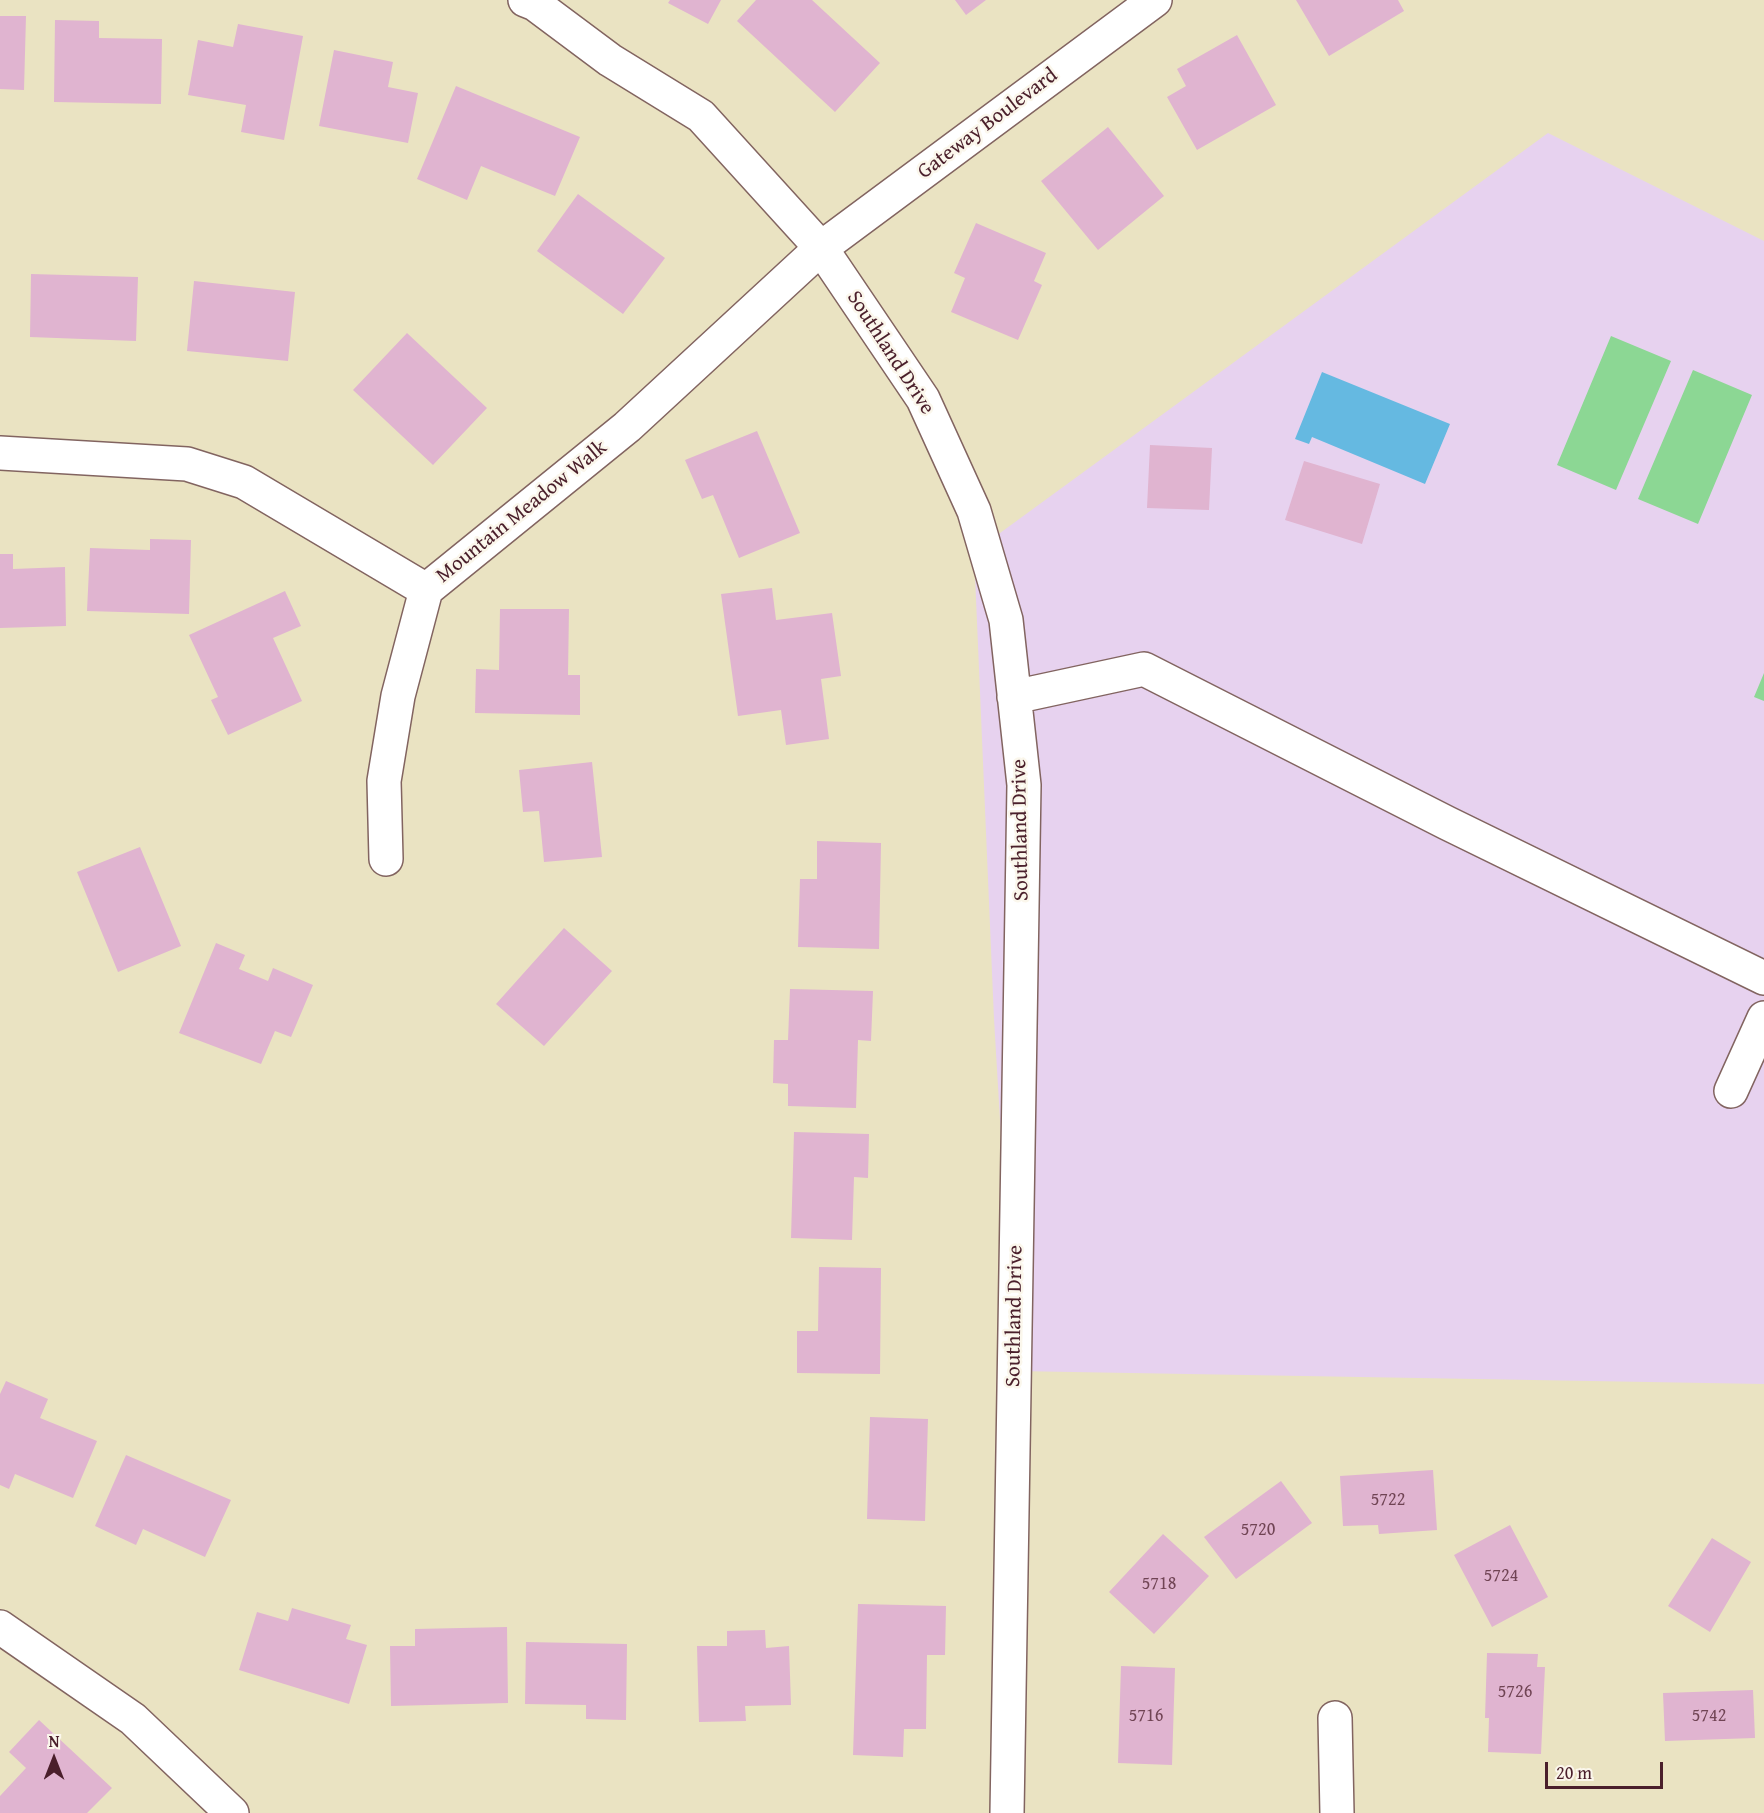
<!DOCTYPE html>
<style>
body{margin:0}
#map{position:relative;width:1764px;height:1813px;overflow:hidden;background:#eae3c2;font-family:"Gentium Book Plus",serif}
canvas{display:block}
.north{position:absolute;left:24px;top:1729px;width:60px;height:60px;-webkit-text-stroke:4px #fbf7ec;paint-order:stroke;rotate:0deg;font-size:16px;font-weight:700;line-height:24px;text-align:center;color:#4a1f2b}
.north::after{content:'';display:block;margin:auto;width:21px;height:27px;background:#4a1f2b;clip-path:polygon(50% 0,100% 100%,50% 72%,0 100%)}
.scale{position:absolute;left:1545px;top:1762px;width:118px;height:27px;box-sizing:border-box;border:3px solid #4a1f2b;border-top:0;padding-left:8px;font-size:18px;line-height:21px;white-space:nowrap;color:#4a1f2b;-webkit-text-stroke:4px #fbf7ec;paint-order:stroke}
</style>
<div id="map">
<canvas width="1764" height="1813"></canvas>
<div class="north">N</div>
<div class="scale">20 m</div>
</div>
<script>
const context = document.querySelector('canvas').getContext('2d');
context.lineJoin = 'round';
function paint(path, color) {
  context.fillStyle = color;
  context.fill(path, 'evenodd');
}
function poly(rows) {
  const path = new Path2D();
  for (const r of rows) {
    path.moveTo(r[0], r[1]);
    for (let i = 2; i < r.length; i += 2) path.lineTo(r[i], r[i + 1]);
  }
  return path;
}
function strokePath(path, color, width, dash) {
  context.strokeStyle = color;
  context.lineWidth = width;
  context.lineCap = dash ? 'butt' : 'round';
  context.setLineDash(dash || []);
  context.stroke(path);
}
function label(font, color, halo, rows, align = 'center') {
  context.font = font + ' "Gentium Book Plus",serif';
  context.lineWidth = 5;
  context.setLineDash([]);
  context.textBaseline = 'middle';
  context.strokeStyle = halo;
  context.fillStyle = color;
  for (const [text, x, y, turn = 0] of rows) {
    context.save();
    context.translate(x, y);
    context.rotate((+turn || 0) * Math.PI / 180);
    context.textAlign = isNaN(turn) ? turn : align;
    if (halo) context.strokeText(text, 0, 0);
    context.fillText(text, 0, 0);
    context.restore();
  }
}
paint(poly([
 [1548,133,1764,241,1764,1384,1015,1371,994,1019,974,552]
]), '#e7d2ef');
paint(poly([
 [1611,336,1671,361,1616,490,1557,465],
 [1693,370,1752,395,1698,524,1638,499],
 [1764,673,1764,701,1754,697]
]), '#8cd794');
paint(poly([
 [1322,372,1450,424,1425,484,1312,437,1309,444,1295,439]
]), '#65b9e1');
paint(poly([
 [670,0,721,0,708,24,668,3],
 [756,0,812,0,880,63,835,112,737,21],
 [955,0,986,0,966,15],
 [1296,0,1398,0,1404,11,1329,56],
 [0,16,26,16,24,90,0,89],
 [55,20,99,21,99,38,162,39,161,104,54,102],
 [238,24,303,36,284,140,241,132,246,105,188,95,198,40,233,47],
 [1237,35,1276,105,1197,150,1167,97,1186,86,1177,69],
 [334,50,393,62,388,87,418,93,408,143,319,126],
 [456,86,580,137,555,196,481,166,467,200,417,179],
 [1108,127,1164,196,1098,250,1041,181],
 [578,194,665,258,623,314,537,251],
 [976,223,1046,253,1034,281,1042,285,1018,340,951,312,965,278,954,273],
 [31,274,138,277,136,341,30,337],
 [194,281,295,292,288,361,187,351],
 [407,333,487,408,433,465,353,390],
 [757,431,800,533,739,558,713,495,702,499,685,460],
 [1150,445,1212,448,1209,510,1147,508],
 [1304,461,1380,484,1362,544,1285,520],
 [150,539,191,540,189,614,87,611,90,548,150,550],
 [0,554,13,554,13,569,65,567,66,626,0,628],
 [772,588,776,620,832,613,841,676,821,679,829,739,786,745,781,710,738,716,721,594],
 [285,591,301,626,273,638,302,701,228,735,211,700,218,697,189,635],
 [500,609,569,609,568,675,580,675,580,715,475,713,476,669,499,670],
 [592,762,602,857,544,862,539,811,523,812,519,770],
 [817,841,881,843,879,949,798,947,800,879,817,879],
 [140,847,181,946,118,972,77,872],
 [564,928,612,971,544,1046,496,1004],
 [216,943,245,955,239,969,268,981,273,968,313,985,291,1037,275,1031,261,1064,179,1033],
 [790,989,873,991,871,1041,858,1040,856,1108,788,1106,788,1084,773,1083,774,1040,788,1040],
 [794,1132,869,1134,868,1178,854,1177,852,1240,791,1238],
 [819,1267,881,1268,880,1374,797,1373,797,1331,818,1331],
 [6,1381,48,1399,40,1418,97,1441,73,1498,15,1474,9,1489,0,1485,0,1394],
 [870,1417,928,1419,925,1521,867,1519],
 [126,1455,231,1500,205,1557,143,1529,136,1545,95,1526],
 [1433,1470,1437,1530,1379,1534,1378,1525,1343,1526,1340,1476],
 [1281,1481,1312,1523,1236,1579,1204,1537],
 [1510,1525,1548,1597,1492,1627,1454,1555],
 [1163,1534,1209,1576,1154,1634,1109,1592],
 [1712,1538,1751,1562,1710,1632,1668,1606],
 [858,1604,946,1606,945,1655,927,1655,926,1729,904,1729,903,1757,853,1755],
 [292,1608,351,1625,346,1639,367,1645,349,1704,239,1670,257,1612,288,1621],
 [507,1627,508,1703,391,1706,390,1646,415,1646,415,1629],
 [765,1630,766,1648,789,1646,791,1705,745,1706,746,1721,699,1722,697,1646,727,1646,727,1631],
 [526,1642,627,1644,626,1720,586,1719,586,1705,525,1704],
 [1487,1653,1538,1654,1537,1667,1545,1667,1541,1754,1488,1752,1489,1718,1485,1718],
 [1121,1666,1175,1668,1172,1765,1118,1763],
 [1753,1690,1755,1738,1665,1741,1663,1693],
 [39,1720,112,1788,87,1813,0,1813,0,1796,26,1768,9,1752]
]), '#e0b4d0');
const minor = poly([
 [525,0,535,4,610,60,701,116,821,248,923,399,974,511,1006,620,1024,785,1007,1813],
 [0,453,187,464,244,482,426,590],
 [1014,697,1144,669,1447,823,1764,978],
 [386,859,384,781,398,696,426,590,627,427,821,248,1155,0],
 [1731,1091,1764,1018],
 [0,1627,133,1719,232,1813],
 [1335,1718,1337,1813]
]);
strokePath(minor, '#826460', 36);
strokePath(minor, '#fff', 33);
label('18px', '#704454', null, [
 ["5722",1388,1500],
 ["5720",1258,1530],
 ["5724",1501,1576],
 ["5718",1159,1584],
 ["5726",1515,1692],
 ["5716",1146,1716],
 ["5742",1709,1716]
]);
label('21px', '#4a1f2b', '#fbf7ec', [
 ["Gateway Boulevard",988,124,-37],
 ["Southland Drive",890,353,57],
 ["Mountain Meadow Walk",522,512,-39],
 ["Southland Drive",1021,830,-91],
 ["Southland Drive",1015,1316,-89]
]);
</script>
